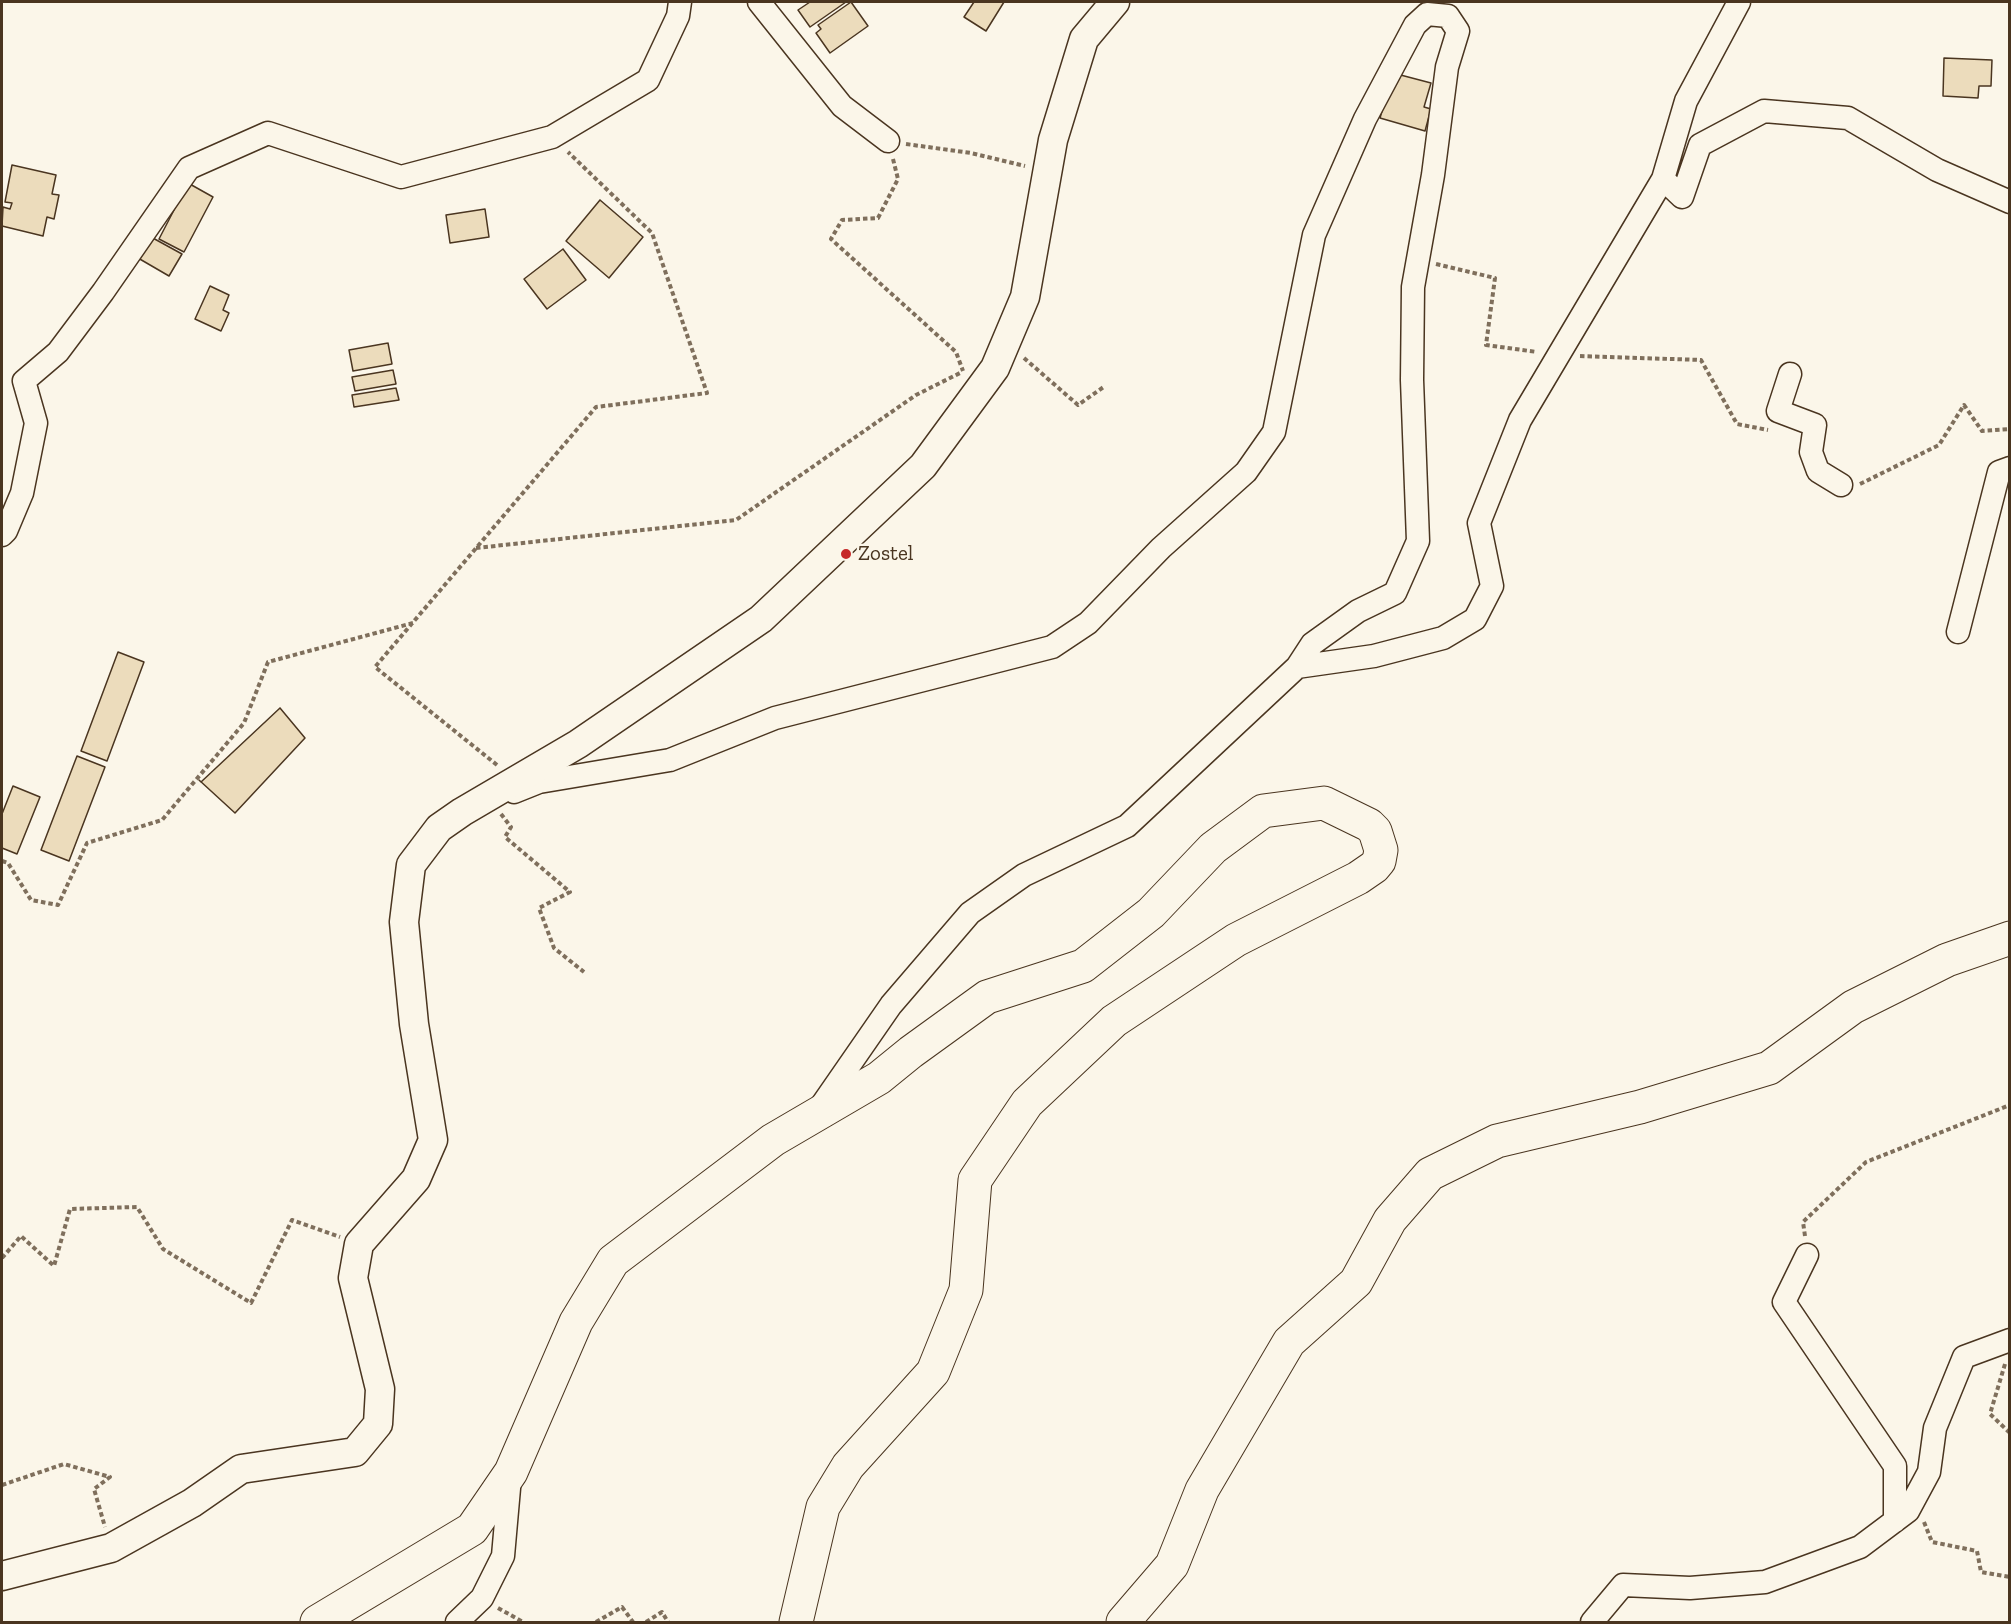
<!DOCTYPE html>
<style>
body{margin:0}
#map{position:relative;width:2011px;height:1624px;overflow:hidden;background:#fbf6e9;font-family:"Zilla Slab",serif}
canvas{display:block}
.frame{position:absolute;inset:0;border:3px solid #4a3520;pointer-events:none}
</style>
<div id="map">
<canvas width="2011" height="1624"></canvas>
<div class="frame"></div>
</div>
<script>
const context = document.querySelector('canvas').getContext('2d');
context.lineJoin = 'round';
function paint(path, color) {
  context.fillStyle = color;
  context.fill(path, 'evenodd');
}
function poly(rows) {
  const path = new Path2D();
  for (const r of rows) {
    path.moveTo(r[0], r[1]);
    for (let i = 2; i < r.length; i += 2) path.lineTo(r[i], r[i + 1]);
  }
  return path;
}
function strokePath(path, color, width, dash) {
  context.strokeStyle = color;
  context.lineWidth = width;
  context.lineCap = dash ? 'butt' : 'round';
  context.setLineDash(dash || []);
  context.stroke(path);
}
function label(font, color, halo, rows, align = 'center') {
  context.font = font + ' "Zilla Slab",serif';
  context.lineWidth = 4.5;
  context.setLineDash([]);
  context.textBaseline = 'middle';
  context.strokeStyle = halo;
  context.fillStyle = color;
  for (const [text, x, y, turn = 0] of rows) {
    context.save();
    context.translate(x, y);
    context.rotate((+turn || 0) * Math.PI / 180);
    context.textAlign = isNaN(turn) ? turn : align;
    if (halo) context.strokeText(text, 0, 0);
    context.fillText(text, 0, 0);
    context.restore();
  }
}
const building = poly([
 [810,2,846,2,810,27,798,10,810,2],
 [851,2,868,26,830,53,816,33,821,29,818,25,851,2],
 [974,2,1004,2,986,31,964,17,974,2],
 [1944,58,1992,60,1991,86,1979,86,1978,98,1943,96,1944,58],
 [1393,73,1431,83,1424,107,1431,109,1425,131,1380,118,1393,73],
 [12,165,56,175,52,194,59,195,54,219,47,217,43,236,2,226,3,207,10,209,12,203,5,202,12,165],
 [188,183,213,197,184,252,159,239,188,183],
 [600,200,643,237,609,278,566,241,600,200],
 [485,209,489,237,450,243,446,215,485,209],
 [151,237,182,254,169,276,138,258,151,237],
 [563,249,586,280,547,309,524,279,563,249],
 [210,286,229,295,223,310,229,313,221,331,195,319,210,286],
 [388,343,392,364,353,371,349,350,388,343],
 [393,370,396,384,355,391,352,377,393,370],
 [396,388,399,400,354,407,352,395,396,388],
 [118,652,144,662,107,761,81,751,118,652],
 [280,708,305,738,235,813,199,780,201,782,280,708],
 [77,756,105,767,69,861,41,850,77,756],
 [13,786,40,797,17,854,2,848,2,814,13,786]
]);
paint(building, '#ecdcbc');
strokePath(building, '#4a3520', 1.5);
const minor = poly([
 [759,2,842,106,888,141],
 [1663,179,1682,197,1700,145,1764,111,1848,118,1937,170,2010,202],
 [1790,374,1778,411,1815,425,1811,452,1818,471,1841,485],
 [2,535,6,531,22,493,36,423,24,381,58,352,103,292,189,168,268,133,401,177,552,137,648,80,678,16,680,2],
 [1958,632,1999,472,2010,468],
 [1297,667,1374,656,1443,638,1475,619,1492,586,1479,523,1520,420,1663,179,1686,101,1739,2],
 [514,792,539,782,670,760,775,718,1052,647,1088,623,1161,548,1246,472,1274,432,1314,235,1365,119,1415,25,1427,14,1448,16,1458,31,1447,67,1433,175,1413,287,1412,380,1418,541,1395,593,1358,611,1312,644,1297,667,1127,826,1024,875,970,913,891,1005,819,1109],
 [1807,1255,1784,1302,1895,1466,1895,1521],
 [457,1622,482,1598,503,1556,510,1477],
 [1592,1622,1623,1585,1690,1588,1765,1582,1860,1547,1908,1511,1929,1472,1935,1428,1964,1357,2010,1340]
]);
const major = poly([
 [2,1576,111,1548,192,1503,241,1469,355,1452,378,1424,380,1389,353,1278,359,1244,416,1179,433,1140,414,1024,404,922,411,865,439,828,462,812,578,744,761,619,923,466,995,368,1025,297,1053,140,1084,39,1115,2]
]);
const highway = poly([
 [317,1622,472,1529,511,1472,576,1322,613,1261,773,1140,879,1078,911,1052,987,997,1083,966,1151,913,1213,848,1263,811,1324,803,1369,825,1375,831,1381,850,1379,861,1374,867,1358,878,1236,940,1114,1021,1027,1103,975,1180,966,1290,933,1372,848,1466,823,1507,796,1622],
 [1123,1622,1172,1565,1202,1490,1289,1342,1356,1282,1390,1220,1430,1174,1497,1141,1640,1107,1769,1068,1853,1007,1947,960,2010,938]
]);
strokePath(minor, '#4a3520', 25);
strokePath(major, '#4a3520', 31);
strokePath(highway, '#4a3520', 35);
strokePath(poly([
 [906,144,971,153,1025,166],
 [893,159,898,179,878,218,842,220,831,239,956,352,963,371],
 [1436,264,1495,278,1486,345,1537,352],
 [1580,356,1701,360,1737,424,1768,430],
 [1024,358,1078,405,1105,386],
 [1860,484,1939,445,1964,405,1982,431,2010,429],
 [476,548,736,520,916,395,962,372],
 [497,765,375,667,596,407,707,393,652,233,568,152],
 [501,814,511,827,505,837,570,892,539,908,554,948,584,972],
 [2,861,8,863,31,900,58,905,87,843,162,820,244,723,268,662,413,623],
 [1805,1236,1803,1222,1866,1162,2010,1105],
 [2,1258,21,1236,54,1266,70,1209,137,1207,163,1249,251,1303,292,1220,340,1237],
 [2005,1364,1990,1414,2010,1433],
 [2,1485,64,1464,110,1477,94,1489,105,1527],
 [1924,1522,1932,1542,1977,1551,1981,1572,2010,1577],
 [498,1608,523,1622],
 [596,1622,622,1607,633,1622],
 [646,1622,662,1612,668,1622]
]), '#7f6f5c', 4, [4.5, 3]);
strokePath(minor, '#fbf6e9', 22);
strokePath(major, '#fbf6e9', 28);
strokePath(highway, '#fbf6e9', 33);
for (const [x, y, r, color] of [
 [846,554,6,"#c62828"]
]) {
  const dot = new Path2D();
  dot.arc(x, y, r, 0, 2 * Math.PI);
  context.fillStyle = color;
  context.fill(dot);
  strokePath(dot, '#fbf6e9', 2);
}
label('21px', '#4a3520', '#fbf6e9', [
 ["Zostel",858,554]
], 'left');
</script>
